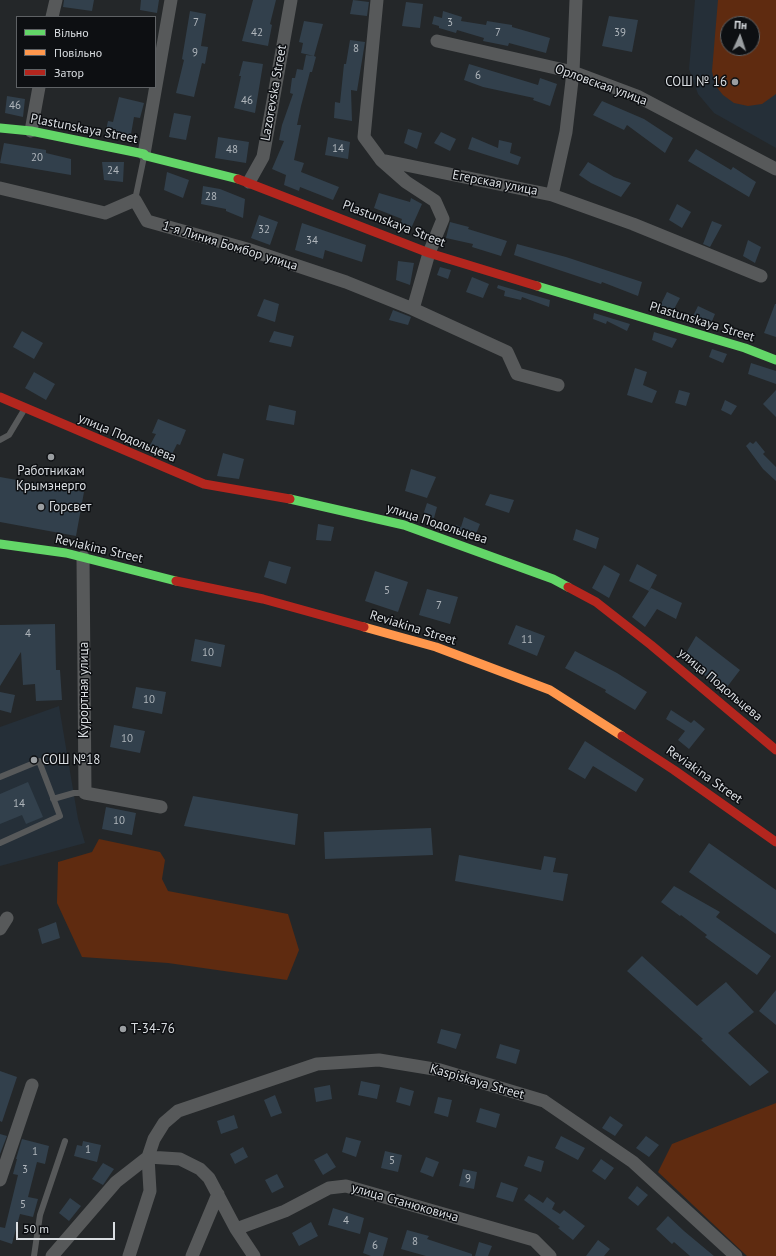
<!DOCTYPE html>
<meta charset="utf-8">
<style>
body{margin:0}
#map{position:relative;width:776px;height:1256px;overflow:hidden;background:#242729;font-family:"PT Sans",sans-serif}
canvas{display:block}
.legend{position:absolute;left:16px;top:16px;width:140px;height:72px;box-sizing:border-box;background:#0d0f12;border:1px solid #5f6265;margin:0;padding:5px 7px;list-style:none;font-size:12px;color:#dadee2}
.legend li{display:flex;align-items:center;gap:8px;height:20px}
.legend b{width:20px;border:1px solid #5f6265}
.north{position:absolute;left:720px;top:16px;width:40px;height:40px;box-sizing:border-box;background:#0d0f12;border:1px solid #5f6265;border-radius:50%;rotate:3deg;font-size:11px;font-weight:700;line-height:16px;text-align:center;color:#dadee2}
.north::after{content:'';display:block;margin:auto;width:14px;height:18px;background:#9a9ea1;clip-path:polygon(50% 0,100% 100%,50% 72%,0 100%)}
.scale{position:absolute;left:16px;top:1222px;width:99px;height:18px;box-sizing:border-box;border:2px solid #dadee2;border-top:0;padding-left:5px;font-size:12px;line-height:14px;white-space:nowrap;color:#dadee2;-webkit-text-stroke:3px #0d0f12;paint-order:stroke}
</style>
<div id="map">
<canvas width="776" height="1256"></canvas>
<ul class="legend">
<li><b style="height:5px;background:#63d668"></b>Вільно</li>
<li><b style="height:5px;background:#ff974d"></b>Повільно</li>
<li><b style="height:5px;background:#b3261e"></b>Затор</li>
</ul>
<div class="north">Пн</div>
<div class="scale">50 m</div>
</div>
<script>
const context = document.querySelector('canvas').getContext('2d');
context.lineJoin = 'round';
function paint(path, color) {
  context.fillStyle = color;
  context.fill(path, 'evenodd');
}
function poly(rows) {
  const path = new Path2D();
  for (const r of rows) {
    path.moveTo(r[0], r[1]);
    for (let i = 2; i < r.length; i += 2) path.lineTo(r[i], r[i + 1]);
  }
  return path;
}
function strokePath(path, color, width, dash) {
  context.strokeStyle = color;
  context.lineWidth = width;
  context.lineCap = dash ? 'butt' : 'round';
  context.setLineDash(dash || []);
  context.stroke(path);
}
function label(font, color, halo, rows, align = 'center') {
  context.font = font + ' "PT Sans",sans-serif';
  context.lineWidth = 3;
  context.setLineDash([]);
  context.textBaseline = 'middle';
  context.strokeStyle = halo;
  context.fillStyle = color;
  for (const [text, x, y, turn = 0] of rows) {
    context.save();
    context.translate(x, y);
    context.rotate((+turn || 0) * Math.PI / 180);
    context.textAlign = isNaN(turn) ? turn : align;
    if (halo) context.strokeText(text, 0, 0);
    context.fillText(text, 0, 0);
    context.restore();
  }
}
paint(poly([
 [695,0,776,0,776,148,714,113,698,94,689,69],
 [728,24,752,24,752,48,728,48],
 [59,706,78,819,85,843,0,866,0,727]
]), '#252f38');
paint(poly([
 [718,0,776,0,776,94,762,104,748,106,734,103,723,95,715,85,712,71],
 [728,24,752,24,752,48,728,48],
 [99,839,160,852,165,860,162,879,168,891,288,914,299,950,287,980,168,963,82,957,57,903,58,862,92,852],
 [776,1103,776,1256,747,1256,658,1172,672,1144]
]), '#5f2b10');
paint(poly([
 [64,0,94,0,92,11,63,7],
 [141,0,159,0,157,13,140,10],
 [253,0,276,0,270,24,272,25,268,46,242,41],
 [353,0,369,2,367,16,350,14],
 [406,2,423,4,420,28,402,26],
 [190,11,206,14,201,46,208,47,205,64,202,63,194,97,176,93,184,60,182,59],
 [443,11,462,17,461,21,486,25,487,21,512,25,512,27,550,38,546,53,509,43,508,46,483,41,484,38,457,30,456,33,439,28,439,26,432,24,434,16,442,18],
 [609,16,638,20,632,52,602,46],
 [304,21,323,24,314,56,316,57,312,72,310,72,301,106,297,125,301,125,294,160,304,163,301,172,339,187,333,200,300,187,299,191,284,185,286,175,272,169,284,141,279,140,282,125,293,94,290,93,292,78,295,78,297,69,303,70,306,55,314,56,301,53,303,43,299,42],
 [350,40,365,42,357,91,351,90,352,121,334,118,335,102,340,103,344,64,346,64],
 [243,61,263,64,255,113,234,108,241,76,239,76],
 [469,64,538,85,540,78,557,84,550,106,533,100,534,98,483,87,464,80],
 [7,96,25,99,23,117,5,113],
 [119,97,144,103,140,118,134,117,130,140,105,135,108,121,113,122],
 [602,101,644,119,673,138,665,153,627,125,624,130,593,115],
 [174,113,191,116,186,140,169,137],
 [408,129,422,133,417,149,404,143],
 [441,132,456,139,450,151,434,143],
 [218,137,249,142,246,163,215,158],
 [328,137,350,142,348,159,325,155],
 [472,137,498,148,499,140,512,143,510,153,521,157,518,165,468,149],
 [4,143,46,150,46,153,71,159,71,175,0,163],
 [696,149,731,170,733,167,756,182,749,197,688,161],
 [102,162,124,162,123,182,104,180],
 [588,162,614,177,631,183,621,197,591,183,579,175],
 [167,172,189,180,183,198,164,190],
 [203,186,220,189,245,199,243,218,226,211,226,209,201,204],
 [379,193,410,202,411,198,422,204,409,233,400,225,402,219,374,208],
 [677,204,691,212,682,228,669,220],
 [259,215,278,222,270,245,251,238],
 [712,221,722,225,710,247,703,244],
 [450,222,469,227,468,229,507,241,501,256,472,247,473,244,446,238],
 [302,223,366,245,362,262,325,250,323,259,295,250],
 [748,240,761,247,755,263,743,256],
 [517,244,566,257,642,282,638,296,602,282,601,284,514,255],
 [398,261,414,263,410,285,396,280],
 [440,267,451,270,448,279,437,275],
 [472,277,489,284,483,298,466,292],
 [498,285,550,300,549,307,522,297,521,300,504,296,505,291,497,288],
 [667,292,680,298,673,311,660,306],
 [264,299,279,304,275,322,257,316],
 [775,304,776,304,776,337,764,333],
 [698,306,715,314,710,326,692,318],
 [393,310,411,317,408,325,389,320],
 [594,313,630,324,627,331,607,321,606,324,593,319],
 [22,331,43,343,34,359,13,347],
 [274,331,294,336,291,347,269,342],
 [654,332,677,339,672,348,652,340],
 [712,349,727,354,723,363,709,357],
 [751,363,776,371,776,384,748,374],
 [635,368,647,372,643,385,657,391,652,403,627,395],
 [34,372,55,384,46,400,25,388],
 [679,390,690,393,686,406,675,403],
 [776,390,776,417,763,404],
 [725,400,737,406,731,415,721,410],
 [269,405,296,411,294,425,266,420],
 [158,419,186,430,180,445,177,444,170,458,148,449,156,434,152,433],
 [756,441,765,452,763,454,776,467,776,481,763,469,746,446,750,442,753,444],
 [223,453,244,459,239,479,217,476],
 [411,469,436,477,427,498,405,491],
 [0,477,84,492,76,536,0,522],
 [490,494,514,500,509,513,485,505],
 [427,503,437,507,434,518,423,515],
 [464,517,480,524,476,534,485,537,482,542,453,531,456,525,461,527],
 [318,524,334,527,331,541,316,540],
 [576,529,599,538,596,549,573,540],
 [269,561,291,567,286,584,264,577],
 [637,564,657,575,649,591,651,588,682,603,676,619,657,609,645,627,632,617,649,591,629,581],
 [604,565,620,574,609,598,592,588],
 [375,571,408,582,398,612,365,601],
 [427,589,458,597,450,624,419,615],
 [55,624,56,670,60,670,62,700,36,701,35,684,23,685,21,652,0,686,0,625],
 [516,625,545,636,537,656,508,644],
 [696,636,740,670,724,691,683,658],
 [195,639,225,645,221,667,191,661],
 [575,651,617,673,647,692,635,710,605,692,606,690,565,668],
 [136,687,166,692,162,714,132,708],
 [0,692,15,695,11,713,0,710],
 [671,710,691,723,694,720,705,729,689,749,678,740,685,731,666,719],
 [114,725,145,731,140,753,110,747],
 [585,741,644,779,636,792,593,766,585,779,568,769],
 [28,782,43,817,26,824,22,815,0,824,0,794],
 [193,796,298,814,295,845,184,826],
 [106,807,136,813,132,835,102,829],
 [431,828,433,855,325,859,324,832],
 [709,843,776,890,776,934,689,872],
 [459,855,541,870,544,856,556,858,553,872,568,874,563,901,455,881],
 [674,886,720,912,716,917,771,956,757,975,705,937,707,935,681,915,680,916,661,902],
 [56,922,60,938,42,944,38,929],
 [642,956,697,1006,726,982,754,1012,728,1033,769,1072,750,1086,701,1040,703,1039,627,971],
 [776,990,776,1025,759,1011],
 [441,1029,461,1034,456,1049,437,1043],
 [500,1044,520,1050,516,1064,496,1058],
 [0,1071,17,1077,2,1122,0,1121],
 [361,1081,380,1085,377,1099,358,1095],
 [330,1085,332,1099,316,1102,314,1088],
 [400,1087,414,1091,410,1106,396,1102],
 [275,1095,282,1113,271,1117,264,1100],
 [438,1097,452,1100,448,1117,434,1113],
 [480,1108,500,1114,496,1128,476,1122],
 [234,1115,238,1128,221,1134,217,1121],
 [610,1116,623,1125,615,1136,602,1128],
 [0,1134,7,1136,0,1154],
 [561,1136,585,1148,578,1160,555,1148],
 [646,1136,659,1145,649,1157,636,1148],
 [346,1137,361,1141,356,1157,342,1152],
 [22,1139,49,1146,45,1164,37,1162,28,1197,38,1199,33,1217,20,1214,12,1244,0,1240,0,1227,5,1228,18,1175,13,1174,17,1159,16,1159],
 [83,1141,101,1145,97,1162,74,1156,77,1145,82,1146],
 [243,1147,248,1157,235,1164,230,1154],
 [385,1151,402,1155,398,1172,381,1168],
 [327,1153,336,1167,323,1175,314,1160],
 [528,1156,544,1161,541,1172,524,1166],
 [426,1157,439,1162,433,1177,420,1172],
 [601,1159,614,1168,605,1180,592,1171],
 [103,1163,114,1169,103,1185,92,1179],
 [463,1169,477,1172,474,1189,459,1186],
 [277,1174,284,1187,272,1193,265,1180],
 [501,1182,518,1188,513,1202,496,1197],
 [637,1186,648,1195,638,1206,628,1198],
 [529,1194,543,1203,547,1197,555,1203,552,1209,560,1214,564,1210,585,1226,573,1240,558,1228,560,1227,524,1200],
 [70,1198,81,1206,69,1221,59,1213],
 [333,1208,364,1218,360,1234,328,1225],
 [668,1216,684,1231,714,1256,690,1256,674,1242,672,1244,656,1229],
 [311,1222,318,1236,299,1246,292,1233],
 [407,1230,429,1236,427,1239,472,1254,472,1256,426,1256,401,1249],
 [369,1232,388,1238,383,1256,371,1256,363,1253],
 [598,1240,610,1249,604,1256,586,1256],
 [479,1242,492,1246,488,1256,475,1256]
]), '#32404c');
strokePath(poly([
 [135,200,144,157],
 [0,440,9,435,24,410],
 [0,777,39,761,60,816,0,843],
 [53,799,74,793,85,793],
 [34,1256,40,1215,65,1141]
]), '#57595a', 6);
strokePath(poly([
 [377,0,364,137,381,160,552,195,633,224,761,276],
 [52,17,56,0],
 [437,41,573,72,637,96,776,169],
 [31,131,39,87],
 [144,154,171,0],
 [249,182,263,157,291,0],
 [0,188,105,213,135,200,147,221,247,249,346,282,413,309,429,253,443,219,435,201,406,182,381,160],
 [552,195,566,132,573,72,576,0],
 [413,309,507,352,517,374,558,385],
 [83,557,85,793,161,807],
 [0,929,7,918],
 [148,1157,180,1159,200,1169,209,1178,236,1229,254,1256],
 [0,1180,32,1085],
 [236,1229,285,1211,329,1188,346,1186,534,1240,550,1256],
 [52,1256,116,1182,148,1157],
 [129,1256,150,1191,148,1157,154,1139,164,1123,178,1111,317,1064,379,1060,440,1070,544,1101,633,1162,736,1256],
 [192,1256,218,1194]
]), '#57595a', 13);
strokePath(poly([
 [0,128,31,131,144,154,146,156,238,179],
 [537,286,745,348,776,360],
 [290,499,404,525,553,579,568,587],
 [0,544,66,553,176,581]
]), '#63d668', 9);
strokePath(poly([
 [364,627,436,647,550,690,622,736]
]), '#ff974d', 9);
strokePath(poly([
 [238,179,429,253,537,286],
 [0,397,204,484,290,499],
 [176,581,263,599,364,627],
 [568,587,596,602,651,645,776,750],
 [622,736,674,770,776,842]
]), '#b3261e', 9);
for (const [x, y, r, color] of [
 [735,82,4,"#9a9ea1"],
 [51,457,4,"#9a9ea1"],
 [41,507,4,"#9a9ea1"],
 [34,760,4,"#9a9ea1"],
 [123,1029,4,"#9a9ea1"]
]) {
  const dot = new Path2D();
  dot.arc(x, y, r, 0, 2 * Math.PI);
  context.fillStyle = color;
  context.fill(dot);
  strokePath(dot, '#0d0f12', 1.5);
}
label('11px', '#b0b6bc', null, [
 ["7",196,23],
 ["3",450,23],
 ["42",257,33],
 ["7",498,33],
 ["39",620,33],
 ["8",356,49],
 ["9",195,53],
 ["6",478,76],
 ["46",247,101],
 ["46",15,106],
 ["14",338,149],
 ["48",232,150],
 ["20",37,158],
 ["24",113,171],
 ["28",211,197],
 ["32",264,230],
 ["34",312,241],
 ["5",387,591],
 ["7",439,606],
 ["4",28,634],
 ["11",527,640],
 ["10",208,653],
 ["10",149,700],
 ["10",127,739],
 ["14",19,804],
 ["10",119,821],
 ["1",88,1150],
 ["1",35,1152],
 ["5",392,1161],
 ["3",25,1170],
 ["9",468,1179],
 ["5",23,1205],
 ["4",346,1221],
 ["8",415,1242],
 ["6",375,1246]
]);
label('13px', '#dadee2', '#0d0f12', [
 ["СОШ № 16",727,82,"right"],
 ["Работникам",51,471,"center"],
 ["Крымэнерго",51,486,"center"],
 ["Горсвет",49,507],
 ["СОШ №18",42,760],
 ["Т-34-76",131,1029]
], 'left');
label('13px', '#dadee2', '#0d0f12', [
 ["Орловская улица",601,85,20],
 ["Lazorevska Street",274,93,-80],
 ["Plastunskaya Street",84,129,11],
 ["Егерская улица",495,183,11],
 ["Plastunskaya Street",394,224,21],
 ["1-я Линия Бомбор улица",230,246,17],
 ["Plastunskaya Street",702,322,17],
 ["улица Подольцева",127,438,23],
 ["улица Подольцева",437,524,18],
 ["Reviakina Street",99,549,13],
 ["Reviakina Street",413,628,17],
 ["улица Подольцева",720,685,40],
 ["Курортная улица",84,690,-90],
 ["Reviakina Street",704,775,35],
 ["Kaspiskaya Street",477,1082,16],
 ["улица Станюковича",405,1203,16]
]);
</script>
